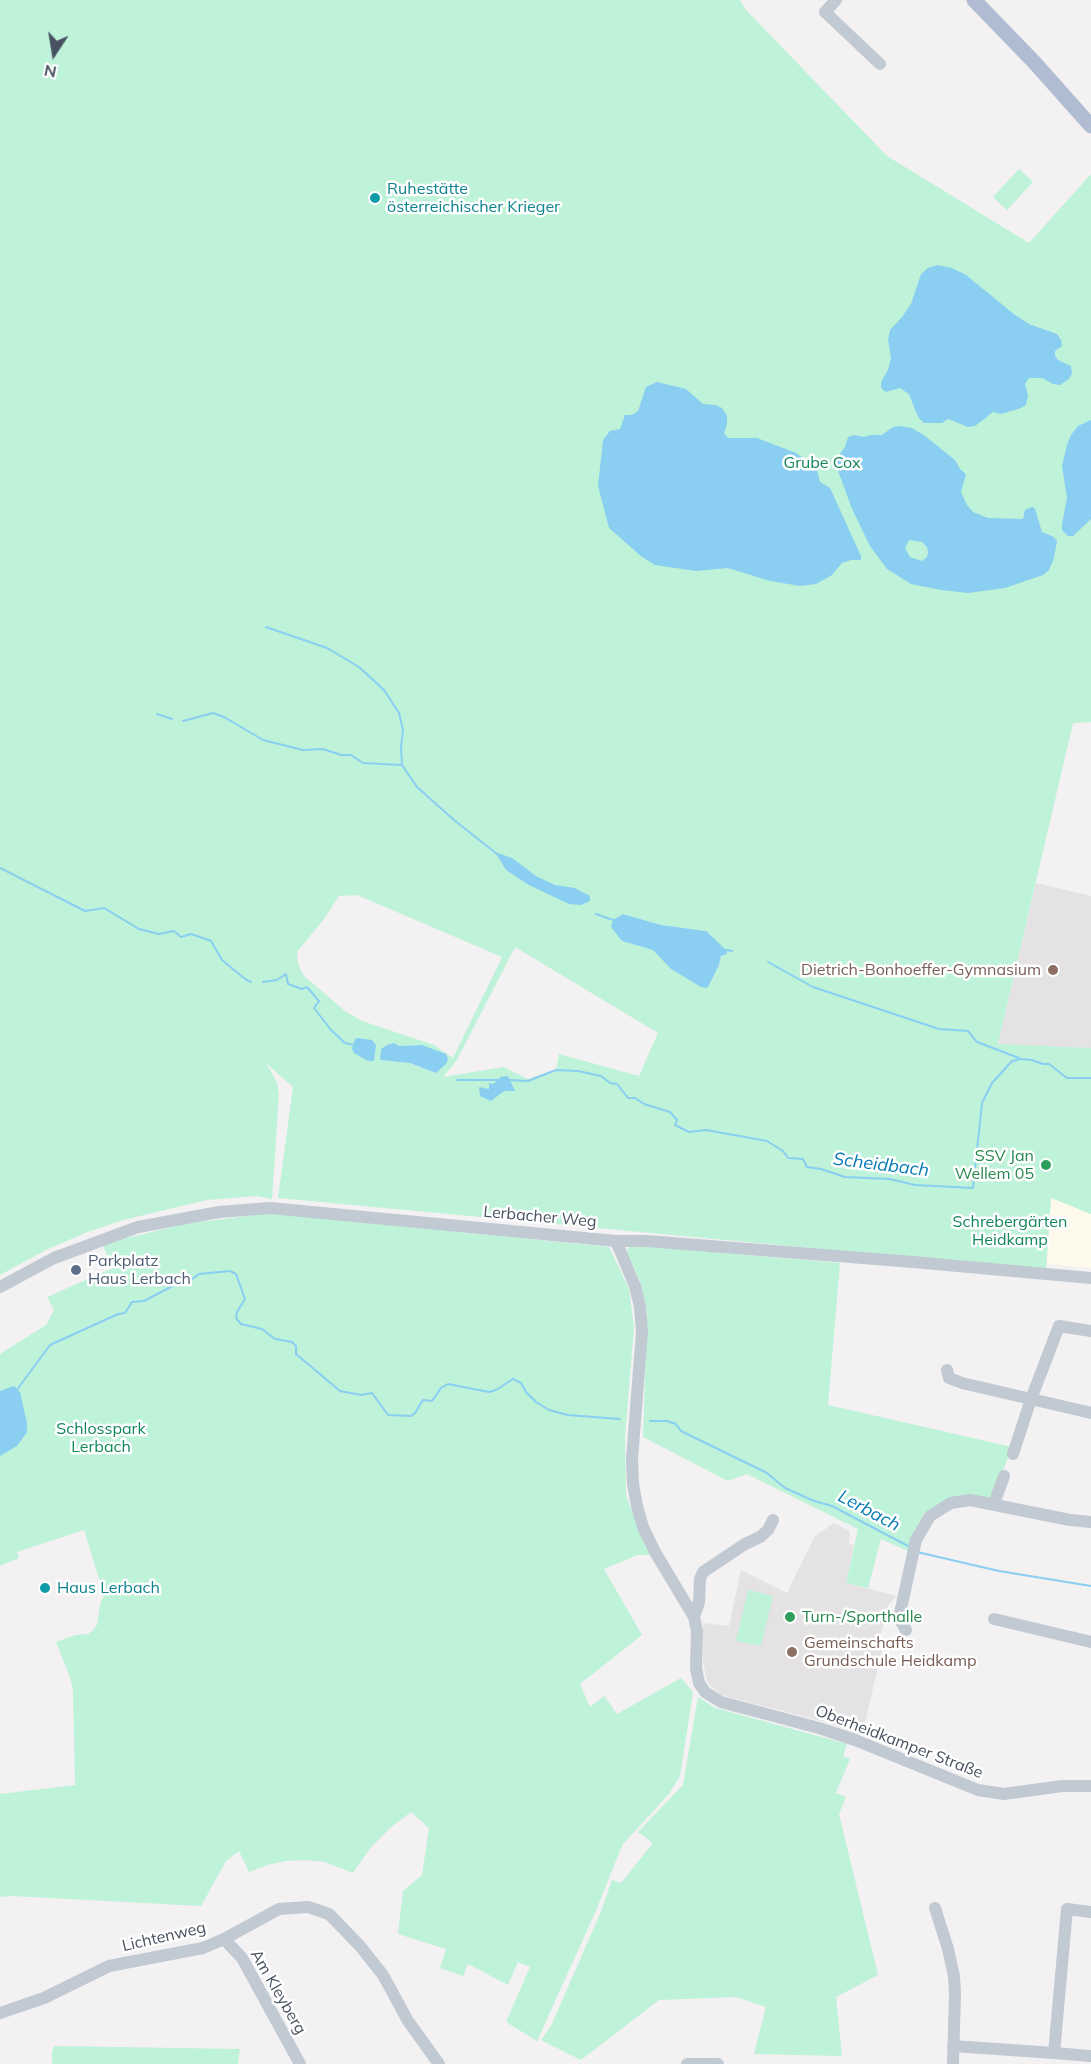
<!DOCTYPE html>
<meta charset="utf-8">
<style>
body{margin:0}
#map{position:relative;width:1091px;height:2064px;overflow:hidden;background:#f3f1f1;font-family:Mulish,sans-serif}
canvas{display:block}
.north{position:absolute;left:24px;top:24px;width:60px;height:60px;-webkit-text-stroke:4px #fff;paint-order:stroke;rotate:192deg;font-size:16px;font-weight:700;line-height:24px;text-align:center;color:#485160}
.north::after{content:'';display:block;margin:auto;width:21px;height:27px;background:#485160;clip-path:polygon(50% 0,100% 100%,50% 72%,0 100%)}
</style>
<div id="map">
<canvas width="1091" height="2064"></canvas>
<div class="north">N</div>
</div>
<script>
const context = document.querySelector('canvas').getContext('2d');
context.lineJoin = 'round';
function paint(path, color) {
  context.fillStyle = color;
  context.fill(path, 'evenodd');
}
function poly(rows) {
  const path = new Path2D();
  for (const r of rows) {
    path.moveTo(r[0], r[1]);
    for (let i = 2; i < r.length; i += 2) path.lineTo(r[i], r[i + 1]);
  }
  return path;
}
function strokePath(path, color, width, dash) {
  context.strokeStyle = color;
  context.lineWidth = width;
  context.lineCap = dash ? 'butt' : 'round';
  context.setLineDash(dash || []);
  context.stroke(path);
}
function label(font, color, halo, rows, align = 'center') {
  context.font = font + ' Mulish,sans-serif';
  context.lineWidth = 5;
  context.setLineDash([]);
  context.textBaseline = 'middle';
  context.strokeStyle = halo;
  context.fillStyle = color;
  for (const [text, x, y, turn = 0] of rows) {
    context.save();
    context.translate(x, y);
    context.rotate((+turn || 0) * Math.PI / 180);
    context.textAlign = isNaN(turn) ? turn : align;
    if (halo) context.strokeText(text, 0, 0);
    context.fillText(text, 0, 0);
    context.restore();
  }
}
paint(poly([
 [1051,1197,1091,1214,1091,1268,1047,1264]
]), '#fdfaeb');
paint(poly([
 [1036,883,1091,896,1091,1048,998,1044],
 [834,1523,848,1530,850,1533,849,1544,854,1545,846,1583,897,1596,888,1605,879,1642,883,1644,862,1737,829,1723,721,1695,710,1685,706,1678,703,1661,703,1623,729,1626,741,1570,787,1593,815,1536]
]), '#e4e2e3');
paint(poly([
 [0,0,740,0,746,10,887,156,1029,243,1091,174,1091,722,1073,723,998,1044,1091,1048,1091,1214,1051,1198,1046,1270,278,1198,293,1087,266,1063,277,1082,279,1094,272,1199,256,1196,207,1200,123,1220,85,1233,46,1250,0,1275],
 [357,895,502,957,453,1058,434,1045,362,1021,345,1011,304,976,298,964,297,952,324,919,339,896],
 [623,914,661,925,706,931,721,956,719,965,708,986,701,987,671,969,654,950,622,941],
 [515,947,658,1033,639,1076,559,1054,556,1069,528,1079,504,1067,443,1077,457,1060],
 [394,1043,399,1046,422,1045,436,1073,410,1063,380,1060,381,1050,387,1045],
 [1019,169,1033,182,1007,210,993,197],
 [270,1213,609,1247,629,1289,634,1327,625,1437,626,1496,650,1555,637,1555,604,1569,642,1635,580,1684,590,1707,604,1696,617,1714,681,1678,693,1692,680,1776,669,1794,623,1844,619,1853,595,1913,537,2041,506,2022,530,1967,518,1962,508,1985,468,1964,463,1976,440,1968,446,1949,398,1934,403,1891,422,1875,429,1828,411,1812,391,1827,371,1847,353,1873,325,1862,305,1860,286,1861,267,1865,249,1872,239,1851,226,1861,201,1906,12,1896,0,1897,0,1794,75,1785,73,1692,71,1680,56,1642,75,1635,88,1634,93,1630,97,1625,100,1605,104,1595,84,1530,17,1552,19,1558,0,1566,0,1354,46,1325,54,1310,47,1297,113,1268,102,1244,185,1224],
 [631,1245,840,1263,828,1405,1012,1447,992,1499,959,1497,924,1513,908,1551,881,1539,868,1588,846,1583,858,1529,747,1474,728,1481,643,1437,647,1313,640,1281,628,1254,627,1250],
 [748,1590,773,1596,761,1646,736,1641],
 [698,1697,715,1708,847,1744,843,1756,850,1759,836,1793,846,1797,839,1814,878,1975,836,1997,842,2056,754,2054,766,2007,736,1997,659,2000,581,2060,541,2040,551,2026,600,1914,612,1880,621,1883,653,1843,638,1832,683,1785],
 [54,2046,240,2049,238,2064,52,2064,52,2052]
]), '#bef2d9');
paint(poly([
 [937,265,952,268,966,275,1015,315,1029,324,1057,334,1061,340,1062,346,1055,351,1055,356,1058,360,1071,366,1072,373,1069,379,1060,385,1053,384,1042,378,1029,378,1025,384,1028,395,1026,405,1021,408,1001,414,993,412,975,426,968,427,948,419,942,423,924,423,918,417,909,394,900,388,886,392,883,390,881,387,881,382,888,370,891,358,888,339,890,330,902,317,911,304,921,274,928,268],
 [657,382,686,389,703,404,716,405,722,408,727,416,727,424,724,433,728,438,757,438,796,453,813,465,817,470,820,482,830,488,861,556,861,560,851,560,842,563,832,575,816,584,800,586,770,581,728,568,696,571,655,565,641,556,609,528,598,486,603,440,610,431,620,429,625,415,632,415,638,411,646,387],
 [1091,420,1091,519,1073,536,1068,536,1062,530,1062,524,1067,498,1062,466,1067,445,1071,435,1078,426],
 [900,426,912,428,925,436,955,460,960,469,966,474,961,492,967,505,973,512,988,518,1023,519,1025,510,1029,508,1033,507,1035,509,1042,532,1054,537,1057,541,1054,558,1049,570,1043,575,1005,588,968,593,941,590,911,584,887,569,870,546,852,509,836,465,837,458,845,447,848,437,854,435,864,437,870,435,882,435,893,427],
 [909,540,922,542,927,547,928,553,927,557,922,561,910,557,905,548],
 [495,852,512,858,536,876,555,885,575,888,590,896,590,901,581,905,569,904,529,885,506,870],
 [623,914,661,925,706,931,726,950,727,954,721,956,719,965,708,987,706,988,701,987,671,969,653,950,622,941,611,927,613,920],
 [358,1038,372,1040,376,1045,374,1061,368,1061,354,1053,352,1049,355,1039],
 [394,1043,399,1046,422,1045,446,1054,448,1059,446,1064,436,1073,410,1063,380,1060,381,1049,387,1045],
 [508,1076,515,1091,504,1091,491,1101,480,1096,479,1087,489,1089,489,1083,493,1084,499,1080,500,1077],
 [14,1386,20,1392,27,1423,27,1432,17,1446,0,1456,0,1391]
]), '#8acef1');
strokePath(poly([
 [266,627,327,648,359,667,384,690,399,713,403,730,401,747,402,765],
 [157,714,172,719],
 [183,721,213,713,224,717,263,740,303,750,323,749,341,755,351,755,363,763,402,765,417,787,454,820,497,854],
 [0,868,85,911,104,908,139,929,159,934,174,931,181,937,191,934,211,941,222,960,245,979,251,982],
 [596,914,613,920],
 [726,950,732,951],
 [768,962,813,987,939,1029,968,1031,977,1042,1019,1058],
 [263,982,277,980,286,974,288,984,302,989,307,987,319,1001,314,1008,331,1030,345,1043,354,1045],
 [457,1080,501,1080],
 [510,1080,528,1081,556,1070,578,1071,601,1076,610,1083,617,1084,628,1098,635,1098,644,1104,670,1112,677,1120,675,1125,689,1132,706,1130,767,1141,783,1151,788,1158,803,1159,807,1167,821,1169,845,1177,890,1179,915,1185,973,1188,982,1103,992,1083,1012,1061,1020,1059,1032,1060,1043,1064,1049,1064,1067,1078,1091,1078],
 [16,1391,50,1345,118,1314,125,1313,132,1302,144,1301,182,1281,191,1280,199,1274,230,1271,236,1274,245,1299,237,1312,236,1318,241,1324,262,1329,275,1339,292,1342,296,1346,296,1354,340,1391,361,1395,372,1393,388,1415,411,1416,415,1413,423,1400,432,1401,441,1388,448,1384,489,1392,496,1390,513,1379,521,1383,526,1392,536,1402,549,1410,568,1415,620,1419],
 [650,1421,667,1421,676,1424,681,1431,767,1473,785,1488,814,1501,832,1506,910,1547],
 [917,1552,999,1571,1091,1586]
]), '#8acef1', 2);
strokePath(poly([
 [836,0,825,12,880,64],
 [616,1241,635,1286,640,1307,642,1332,632,1459,633,1484,637,1506,643,1527,655,1552,694,1617,697,1631,696,1668,699,1683,705,1692,721,1702,819,1728,855,1740,978,1790,1004,1794,1062,1786,1091,1786],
 [0,1287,54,1258,138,1227,219,1212,270,1208,616,1241,647,1241,913,1262,1091,1278],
 [947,1370,949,1378,962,1383,1091,1413],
 [1013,1454,1031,1399,1059,1326,1091,1331],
 [994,1504,1004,1476],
 [694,1617,699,1602,700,1579,703,1572,745,1544,760,1537,768,1530,773,1520],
 [994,1619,1091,1642],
 [906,1630,899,1618,916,1540,930,1516,951,1503,970,1500,1070,1520,1091,1522],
 [935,1908,948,1949,954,1976,955,1994,953,2064],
 [224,1939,242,1958,300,2064],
 [0,2013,44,1998,109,1966,203,1948,224,1939,279,1909,308,1907,329,1914,360,1946,383,1975,408,2021,439,2064],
 [953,2046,1054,2053,1067,1909,1091,1912],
 [1054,2053,1091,2056],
 [687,2064,718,2064]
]), '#c1c9d3', 12);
strokePath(poly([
 [974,0,1034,62,1091,126]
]), '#b0bcd1', 15);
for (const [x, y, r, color] of [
 [375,198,6,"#0f9aa8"],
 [1053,970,6,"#8d6e63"],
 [1046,1165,6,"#2e9e5b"],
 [76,1270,6,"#5c6f8a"],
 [45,1588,6,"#0f9aa8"],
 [790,1617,6,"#2e9e5b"],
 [792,1652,6,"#8d6e63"]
]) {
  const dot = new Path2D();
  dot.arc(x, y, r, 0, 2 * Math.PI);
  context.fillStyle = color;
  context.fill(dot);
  strokePath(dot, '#fff', 2);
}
label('16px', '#0d838f', '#fff', [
 ["Ruhestätte",387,189],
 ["österreichischer Krieger",387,207],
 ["Haus Lerbach",57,1588]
], 'left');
label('16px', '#13865b', '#fff', [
 ["Grube Cox",822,463],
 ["Schrebergärten",1010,1222],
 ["Heidkamp",1010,1240],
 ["Schlosspark",101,1429],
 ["Lerbach",101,1447]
]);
label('16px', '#785e54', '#fff', [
 ["Dietrich-Bonhoeffer-Gymnasium",1041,970],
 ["Gemeinschafts",804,1643,"left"],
 ["Grundschule Heidkamp",804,1661,"left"]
], 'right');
label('16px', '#27864d', '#fff', [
 ["SSV Jan",1034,1156],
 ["Wellem 05",1034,1174],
 ["Turn-/Sporthalle",802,1617,"left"]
], 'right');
label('16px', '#485160', '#fff', [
 ["Lerbacher Weg",540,1217,5],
 ["Oberheidkamper Straße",899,1742,21],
 ["Lichtenweg",164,1937,-13],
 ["Am Kleyberg",278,1992,60]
]);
label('16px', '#4e5e75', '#fff', [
 ["Parkplatz",88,1261],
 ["Haus Lerbach",88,1279]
], 'left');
label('italic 18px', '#057ab5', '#fff', [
 ["Scheidbach",881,1165,7],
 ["Lerbach",869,1511,28]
]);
</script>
